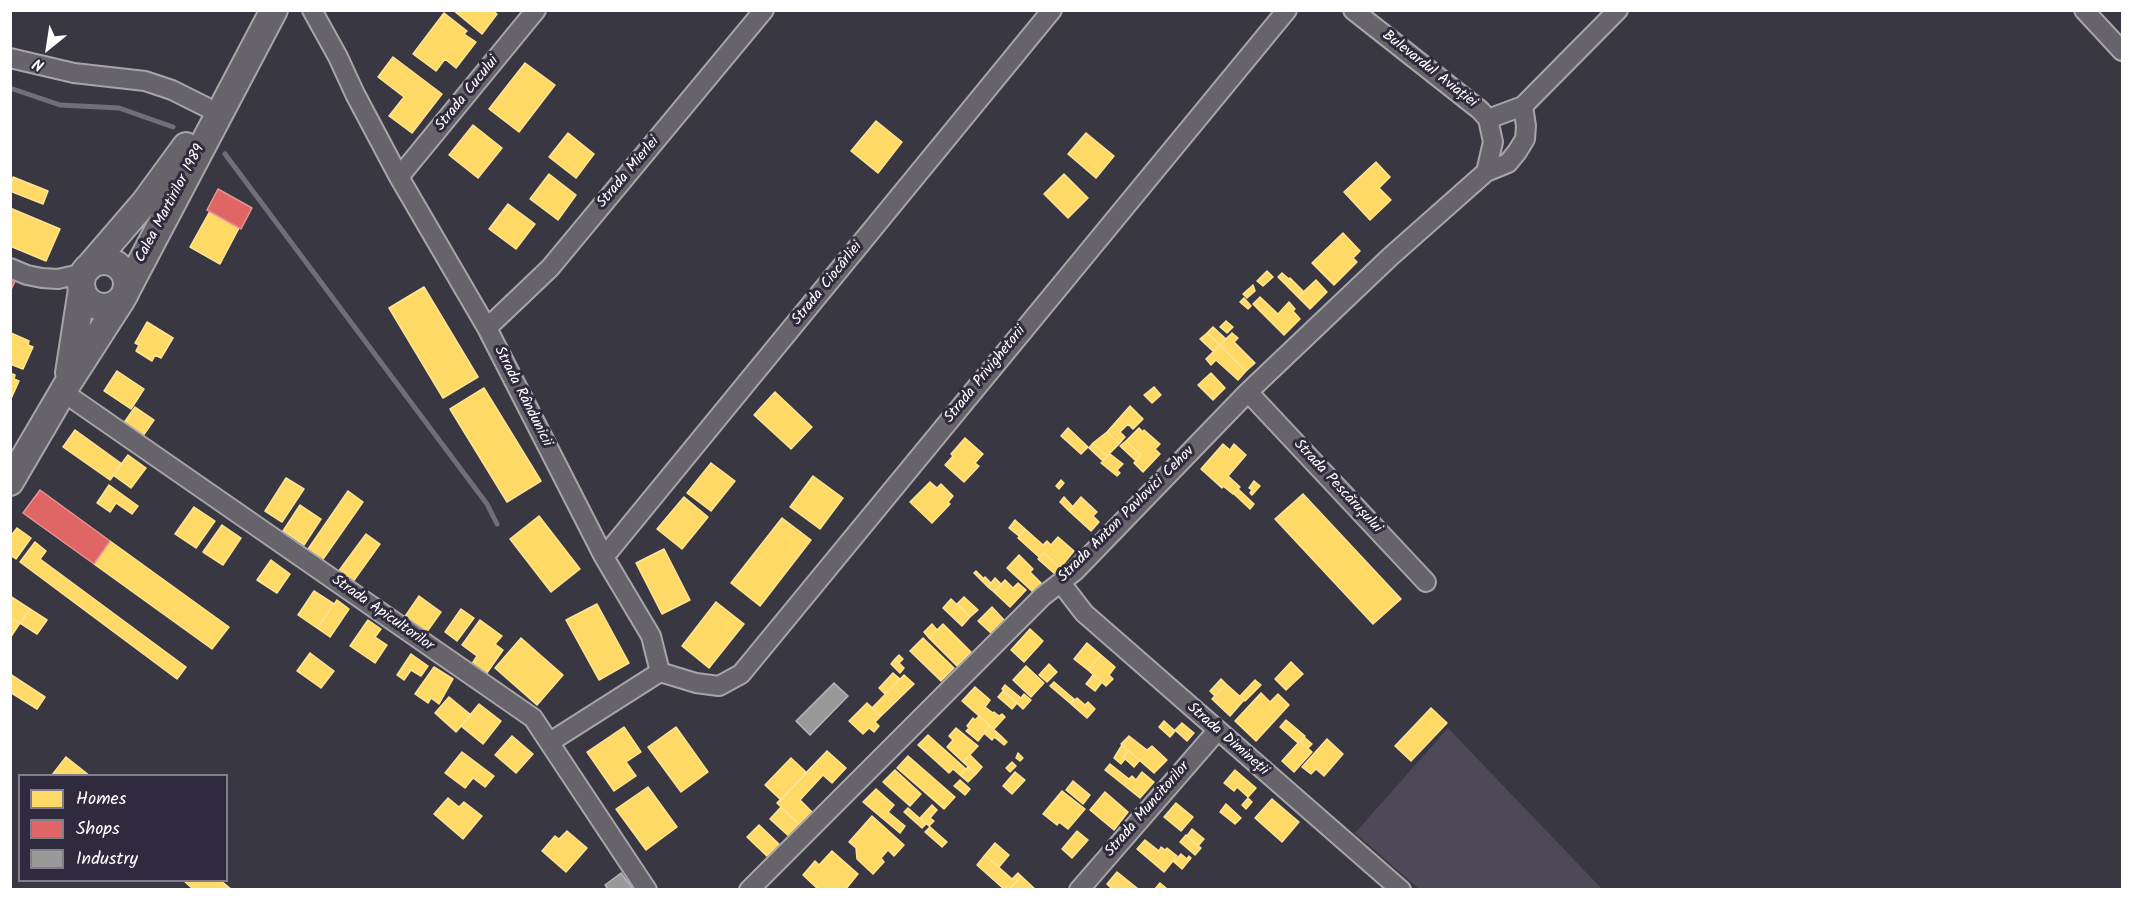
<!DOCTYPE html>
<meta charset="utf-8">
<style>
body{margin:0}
#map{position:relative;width:2133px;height:900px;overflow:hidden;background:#393741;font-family:Kalam,sans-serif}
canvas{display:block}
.frame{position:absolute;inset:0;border:12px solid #fff;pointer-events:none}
.legend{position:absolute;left:18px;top:774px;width:210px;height:108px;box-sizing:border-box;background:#2f2a3d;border:2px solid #827f8b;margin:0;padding:8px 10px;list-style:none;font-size:18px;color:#fff}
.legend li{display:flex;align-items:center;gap:12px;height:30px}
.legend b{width:30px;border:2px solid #827f8b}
.north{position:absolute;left:18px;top:18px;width:60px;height:60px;-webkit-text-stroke:4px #2f2a3d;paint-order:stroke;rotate:210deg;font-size:16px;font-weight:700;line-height:24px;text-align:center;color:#fff}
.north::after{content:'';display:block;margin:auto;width:21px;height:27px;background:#fff;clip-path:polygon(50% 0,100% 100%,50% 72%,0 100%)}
</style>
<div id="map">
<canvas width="2133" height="900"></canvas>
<div class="frame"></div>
<ul class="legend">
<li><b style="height:16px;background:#ffd966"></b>Homes</li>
<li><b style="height:16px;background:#e06666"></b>Shops</li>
<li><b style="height:16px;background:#999"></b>Industry</li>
</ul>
<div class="north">N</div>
</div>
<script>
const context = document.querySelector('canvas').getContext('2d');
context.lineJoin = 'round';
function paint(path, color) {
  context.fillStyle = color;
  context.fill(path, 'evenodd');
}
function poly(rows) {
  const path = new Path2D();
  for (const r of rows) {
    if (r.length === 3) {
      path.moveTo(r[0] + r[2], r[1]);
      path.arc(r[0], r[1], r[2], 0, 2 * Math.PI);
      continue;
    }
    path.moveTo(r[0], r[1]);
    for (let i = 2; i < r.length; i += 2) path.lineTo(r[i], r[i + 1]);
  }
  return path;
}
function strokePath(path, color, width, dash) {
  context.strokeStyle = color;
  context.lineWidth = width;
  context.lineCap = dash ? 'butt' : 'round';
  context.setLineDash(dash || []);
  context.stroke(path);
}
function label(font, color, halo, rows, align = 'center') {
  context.font = font + ' Kalam,sans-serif';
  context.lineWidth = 6;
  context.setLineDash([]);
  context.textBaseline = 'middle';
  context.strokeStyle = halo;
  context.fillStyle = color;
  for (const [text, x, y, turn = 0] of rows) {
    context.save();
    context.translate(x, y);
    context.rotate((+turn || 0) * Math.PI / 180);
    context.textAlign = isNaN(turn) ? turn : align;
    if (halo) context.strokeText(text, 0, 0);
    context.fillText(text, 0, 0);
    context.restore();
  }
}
paint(poly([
 [1448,728,1602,889,1419,889,1355,833]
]), '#4e4958');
const homes = poly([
 [453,10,492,10,497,14,482,34,453,10],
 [444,13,467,31,464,34,476,42,456,68,445,59,436,71,413,54,444,13],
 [393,57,442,94,412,133,389,116,404,97,378,77,393,57],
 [525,63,555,85,519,132,489,109,525,63],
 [876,121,902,142,878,173,851,151,876,121],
 [473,125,502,148,478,178,449,155,473,125],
 [568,133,594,154,576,178,549,157,568,133],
 [1086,133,1114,156,1096,178,1068,154,1086,133],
 [1376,162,1390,177,1379,188,1391,200,1370,220,1344,192,1376,162],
 [549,174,576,195,558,220,530,199,549,174],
 [1064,174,1088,198,1068,218,1044,194,1064,174],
 [13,177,48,191,43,204,10,191,13,177],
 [508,204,535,224,516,249,489,229,508,204],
 [10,208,60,229,46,261,10,246,10,208],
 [210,211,239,228,220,264,190,247,210,211],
 [1343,233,1360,251,1353,258,1357,262,1334,285,1312,263,1343,233],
 [1267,271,1273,277,1263,286,1257,281,1267,271],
 [1282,273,1289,279,1285,284,1278,277,1282,273],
 [1290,278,1304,292,1298,297,1285,284,1290,278],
 [1316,280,1327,292,1310,309,1298,297,1316,280],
 [1253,285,1255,291,1247,298,1243,294,1253,285],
 [424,287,478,377,443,398,389,308,424,287],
 [1260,297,1278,314,1289,302,1295,309,1293,311,1300,319,1284,335,1253,304,1260,297],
 [1244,298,1251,306,1248,309,1240,302,1244,298],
 [1226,321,1233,327,1227,333,1220,327,1226,321],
 [147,322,173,338,161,358,155,355,152,361,136,351,139,345,135,343,147,322],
 [1213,327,1226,339,1220,345,1207,333,1213,327],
 [11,333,29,341,28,345,33,347,23,369,10,364,11,333],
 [1207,333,1220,345,1214,352,1200,339,1207,333],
 [1232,333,1238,338,1234,342,1255,363,1246,371,1220,345,1232,333],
 [1220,345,1246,371,1238,380,1216,360,1211,365,1206,359,1220,345],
 [117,371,144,389,131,409,104,391,117,371],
 [10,373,15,375,14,379,19,381,10,401,10,373],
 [1211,373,1225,388,1213,400,1198,385,1211,373],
 [1154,387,1161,395,1152,403,1144,395,1154,387],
 [484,388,541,481,507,502,450,409,484,388],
 [775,392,812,427,791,449,754,415,775,392],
 [1130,406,1143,419,1133,429,1128,424,1120,432,1125,437,1119,444,1107,432,1130,406],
 [135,407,154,420,140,440,121,427,135,407],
 [1068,428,1088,447,1081,454,1061,436,1068,428],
 [1139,428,1143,432,1144,430,1160,444,1155,449,1160,454,1143,472,1134,463,1141,455,1126,441,1139,428],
 [75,430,122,464,110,480,63,447,75,430],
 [1107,432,1119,444,1107,456,1093,443,1107,432],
 [965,438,983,454,975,463,979,466,964,482,945,465,953,456,951,454,965,438],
 [1126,441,1141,455,1136,461,1120,446,1126,441],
 [1093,443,1107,456,1103,461,1089,448,1093,443],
 [1223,444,1230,450,1234,444,1246,455,1228,476,1240,487,1233,494,1223,486,1222,488,1201,469,1223,444],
 [1110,454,1123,464,1117,470,1120,473,1117,476,1101,463,1110,454],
 [128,455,146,468,131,488,113,475,128,455],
 [711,463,735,481,711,511,687,493,711,463],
 [813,476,843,498,820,529,790,507,813,476],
 [286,478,304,489,282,522,265,511,286,478],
 [1061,480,1064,483,1059,489,1056,486,1061,480],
 [1254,481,1260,486,1252,495,1250,493,1252,490,1249,488,1254,481],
 [930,482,937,488,941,484,953,496,948,502,950,504,932,523,910,502,930,482],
 [109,485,138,506,132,514,116,503,110,512,97,503,109,485],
 [1238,489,1254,504,1250,509,1234,494,1238,489],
 [348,491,363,502,321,562,306,552,348,491],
 [1303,494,1401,599,1373,624,1275,519,1303,494],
 [684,497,708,517,682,549,657,529,684,497],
 [1064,497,1073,507,1069,511,1060,502,1064,497],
 [1081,497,1097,512,1093,516,1099,522,1091,531,1069,511,1081,497],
 [300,505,321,519,304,545,283,531,300,505],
 [194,507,215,521,196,548,175,534,194,507],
 [539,516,580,569,551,592,510,539,539,516],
 [782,518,811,540,760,606,731,583,782,518],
 [1015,520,1025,529,1019,536,1009,528,1015,520],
 [222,525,241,538,223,565,203,552,222,525],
 [17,528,31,538,16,559,10,555,10,537,17,528],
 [1025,529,1043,545,1047,541,1051,545,1058,537,1074,551,1060,568,1044,553,1039,557,1018,538,1025,529],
 [366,534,380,544,352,583,338,572,366,534],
 [110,541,229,627,212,649,94,564,110,541],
 [35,542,46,551,40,559,186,667,177,679,20,562,35,542],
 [664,549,690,600,662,614,636,563,664,549],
 [1044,553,1060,568,1055,574,1038,559,1044,553],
 [1019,555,1033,569,1030,572,1042,584,1033,592,1007,568,1019,555],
 [271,560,290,574,277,593,257,580,271,560],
 [976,571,984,579,982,581,974,573,976,571],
 [985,577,991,583,988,587,982,581,985,577],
 [995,578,1001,584,994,592,988,587,995,578],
 [1005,580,1013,588,1018,583,1026,590,1010,607,994,592,1005,580],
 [314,591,334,604,317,628,298,615,314,591],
 [10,596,30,609,20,623,10,617,10,596],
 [419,596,441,612,426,633,404,618,419,596],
 [964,597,978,610,970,617,957,604,964,597],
 [951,599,970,617,962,626,943,608,951,599],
 [337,600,349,609,330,637,317,628,337,600],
 [716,602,744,624,709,668,682,646,716,602],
 [597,604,629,663,599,680,566,620,597,604],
 [992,607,1004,620,991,633,978,621,992,607],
 [30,609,47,620,37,634,20,623,30,609],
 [461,609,474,618,457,641,445,632,461,609],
 [10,617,20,623,10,638,10,617],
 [368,620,381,629,375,637,387,645,375,663,350,646,368,620],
 [480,620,502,636,495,644,503,650,484,677,470,667,477,656,462,645,480,620],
 [932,624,937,630,929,638,924,632,932,624],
 [943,624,971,652,957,666,929,638,943,624],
 [1030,629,1043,641,1024,662,1011,650,1030,629],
 [521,638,563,675,537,705,495,668,521,638],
 [923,638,954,668,941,681,910,651,923,638],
 [1087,643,1101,655,1088,670,1074,659,1087,643],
 [310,653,334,671,321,688,297,671,310,653],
 [411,654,428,666,421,676,411,670,404,680,397,675,411,654],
 [899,655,903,659,899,663,895,659,899,655],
 [1101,655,1115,667,1109,675,1113,679,1106,686,1088,670,1101,655],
 [895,659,904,668,900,673,891,664,895,659],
 [1291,662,1303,674,1286,690,1275,679,1291,662],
 [1049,664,1057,672,1047,682,1039,675,1049,664],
 [1026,666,1044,683,1031,697,1013,680,1026,666],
 [434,667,453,679,439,704,431,698,428,703,415,694,434,667],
 [893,673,900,679,885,694,879,688,893,673],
 [10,674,45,697,37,709,10,692,10,674],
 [904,675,914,684,881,716,872,708,904,675],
 [1093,675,1102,682,1095,691,1086,684,1093,675],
 [1221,679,1226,684,1215,696,1210,691,1221,679],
 [1255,680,1261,685,1245,701,1240,696,1255,680],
 [1054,682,1074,699,1070,703,1050,686,1054,682],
 [1226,684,1244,700,1230,716,1212,699,1226,684],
 [1005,685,1021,698,1024,694,1031,700,1023,709,1002,689,1005,685],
 [975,687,990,700,985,707,993,713,994,712,999,716,1002,714,1005,717,994,729,962,701,975,687],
 [1003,691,1017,703,1012,709,998,697,1003,691],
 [1261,693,1270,702,1278,694,1289,705,1256,741,1235,721,1261,693],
 [449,697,471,715,456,732,435,713,449,697],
 [1077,698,1085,705,1088,702,1095,709,1087,718,1071,704,1077,698],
 [867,703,881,716,875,722,879,726,874,732,869,728,863,734,849,721,867,703],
 [479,704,501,721,483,744,461,726,479,704],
 [1431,708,1447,723,1411,761,1395,746,1431,708],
 [979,716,990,726,978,741,966,731,969,728,967,726,973,718,975,720,979,716],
 [1286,720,1305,736,1298,743,1280,727,1286,720],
 [1164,721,1175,731,1170,737,1159,727,1164,721],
 [1182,723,1194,733,1187,741,1175,730,1182,723],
 [990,726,1001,736,998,740,994,737,992,740,984,733,990,726],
 [624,727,641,752,626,762,636,776,614,791,587,752,624,727],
 [676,727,708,772,681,792,648,747,676,727],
 [956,728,978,746,963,762,947,747,953,740,949,736,956,728],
 [928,735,966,769,960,775,953,769,949,773,918,745,928,735],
 [512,736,533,754,516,773,495,755,512,736],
 [1001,736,1007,742,1004,745,998,740,1001,736],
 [1129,736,1147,750,1152,746,1167,760,1154,773,1121,744,1129,736],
 [1304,737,1312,744,1308,748,1300,741,1304,737],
 [1327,739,1343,754,1324,776,1316,769,1311,774,1302,767,1327,739],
 [1300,741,1312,752,1294,772,1282,761,1300,741],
 [1122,745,1128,751,1123,757,1125,759,1121,764,1114,758,1122,745],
 [827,751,846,768,832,783,823,775,800,800,815,815,803,828,777,803,827,751],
 [1128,751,1140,760,1134,767,1123,757,1128,751],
 [462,752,494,776,485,787,473,778,465,788,445,773,462,752],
 [1018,753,1023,758,1020,761,1016,758,1018,753],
 [970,755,982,767,976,774,963,762,970,755],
 [908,756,955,797,944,809,897,768,908,756],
 [66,757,90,776,52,775,66,757],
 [791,758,807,773,781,800,765,785,791,758],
 [1012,762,1016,766,1010,772,1006,768,1012,762],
 [1110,764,1129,779,1132,776,1136,780,1142,772,1154,782,1140,798,1105,770,1110,764],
 [968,767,976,774,968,782,960,775,968,767],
 [895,770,921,794,910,806,883,782,895,770],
 [1235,770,1256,788,1248,797,1237,787,1234,791,1224,783,1235,770],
 [1015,772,1025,780,1012,794,1003,786,1015,772],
 [960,780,970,789,965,795,954,786,960,780],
 [1073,781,1090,795,1083,804,1066,790,1073,781],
 [648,787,677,827,646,850,616,809,648,787],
 [876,789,894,805,888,812,905,826,900,833,863,802,876,789],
 [1062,791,1085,809,1068,829,1059,822,1057,825,1043,814,1062,791],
 [1105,792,1128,812,1114,830,1090,810,1105,792],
 [448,798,459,807,464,802,482,816,463,839,434,814,448,798],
 [1248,798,1252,802,1246,809,1242,805,1248,798],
 [1272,799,1299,822,1282,842,1255,818,1272,799],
 [1176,803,1193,817,1181,831,1164,817,1176,803],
 [1226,804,1241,818,1235,824,1220,812,1226,804],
 [932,805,937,810,930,818,934,821,929,826,920,818,932,805],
 [781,807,803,828,792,839,770,819,781,807],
 [908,808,926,824,922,828,904,812,908,808],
 [872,816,904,845,894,856,888,850,881,858,884,862,873,874,857,859,856,848,849,842,872,816],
 [759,825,781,846,769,858,747,837,759,825],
 [930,827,947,842,942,847,925,832,930,827],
 [1192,829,1204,839,1198,846,1187,836,1192,829],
 [567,831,587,848,566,872,542,851,555,836,559,839,567,831],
 [1077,831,1088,840,1072,858,1062,849,1077,831],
 [1186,835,1201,848,1195,855,1180,842,1186,835],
 [1145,840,1159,851,1161,847,1165,850,1167,848,1177,856,1164,872,1137,849,1145,840],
 [995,843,1009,855,999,867,985,855,995,843],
 [832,851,858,874,845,890,819,890,803,875,815,861,819,865,832,851],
 [1181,854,1187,859,1189,856,1191,858,1182,869,1174,862,1181,854],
 [985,855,1012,879,1018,873,1021,876,1009,890,1005,890,977,865,985,855],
 [1117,872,1137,888,1138,890,1113,890,1107,884,1117,872],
 [1021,876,1036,890,1009,890,1021,876],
 [183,880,220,880,232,890,194,890,183,880],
 [1160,883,1166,888,1165,890,1154,890,1160,883]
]);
paint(homes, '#ffd966');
strokePath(homes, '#ffe494', 1.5);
const shops = poly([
 [218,189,252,208,241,229,207,210,218,189],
 [10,274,17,277,10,292,10,274],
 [40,490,110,541,94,564,23,513,40,490]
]);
paint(shops, '#e06666');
strokePath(shops, '#e99494', 1.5);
const industry = poly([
 [834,683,848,696,810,735,796,721,834,683],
 [621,873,633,889,609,890,605,885,621,873]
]);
paint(industry, '#999');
strokePath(industry, '#b8b8b8', 1.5);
strokePath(poly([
 [10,88,60,105,119,108,173,127],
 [225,154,487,504,497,524]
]), '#716e79', 5);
const street = poly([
 [312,10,338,57,355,94,399,177,487,328,604,557,651,636,660,672,550,742],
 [1353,10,1480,110,1488,119,1493,142,1486,172],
 [2084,10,2122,51],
 [10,58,74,73,145,81,172,90,206,107],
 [1488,119,1523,106,1618,10],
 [399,177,536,10],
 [10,268,27,275,42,278,58,279,84,273],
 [487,328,550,268,764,10],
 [63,392,533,718,647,890],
 [1248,392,1426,582],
 [604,557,1052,10],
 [1061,583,1084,613,1401,890],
 [660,672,696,683,719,686,741,674,1287,10],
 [749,890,1043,596,1075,571,1248,392,1390,257,1486,172,1508,163,1517,152,1525,139,1526,126,1523,106],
 [1079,890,1217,731]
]);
const secondary = poly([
 [104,284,23],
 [89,267,145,202,186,146],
 [125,293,274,10],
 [69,373,82,289],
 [10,482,68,383,122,299]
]);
strokePath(street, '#a6a5aa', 22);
strokePath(secondary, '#a6a5aa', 30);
strokePath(street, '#66646a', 18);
strokePath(secondary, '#66646a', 26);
label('15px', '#fff', '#2f2a3d', [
 ["Bulevardul Aviației",1429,70,38],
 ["Strada Cucului",468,94,-51],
 ["Strada Mierlei",629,173,-50],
 ["Calea Martirilor 1989",171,204,-62],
 ["Strada Ciocârliei",828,284,-51],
 ["Strada Privighetorii",986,375,-51],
 ["Strada Rândunicii",522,397,63],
 ["Strada Pescărușului",1337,487,47],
 ["Strada Anton Pavlovici Cehov",1127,515,-45],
 ["Strada Apicultorilor",382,614,35],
 ["Strada Dimineții",1227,740,41],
 ["Strada Muncitorilor",1148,810,-49]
]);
</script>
